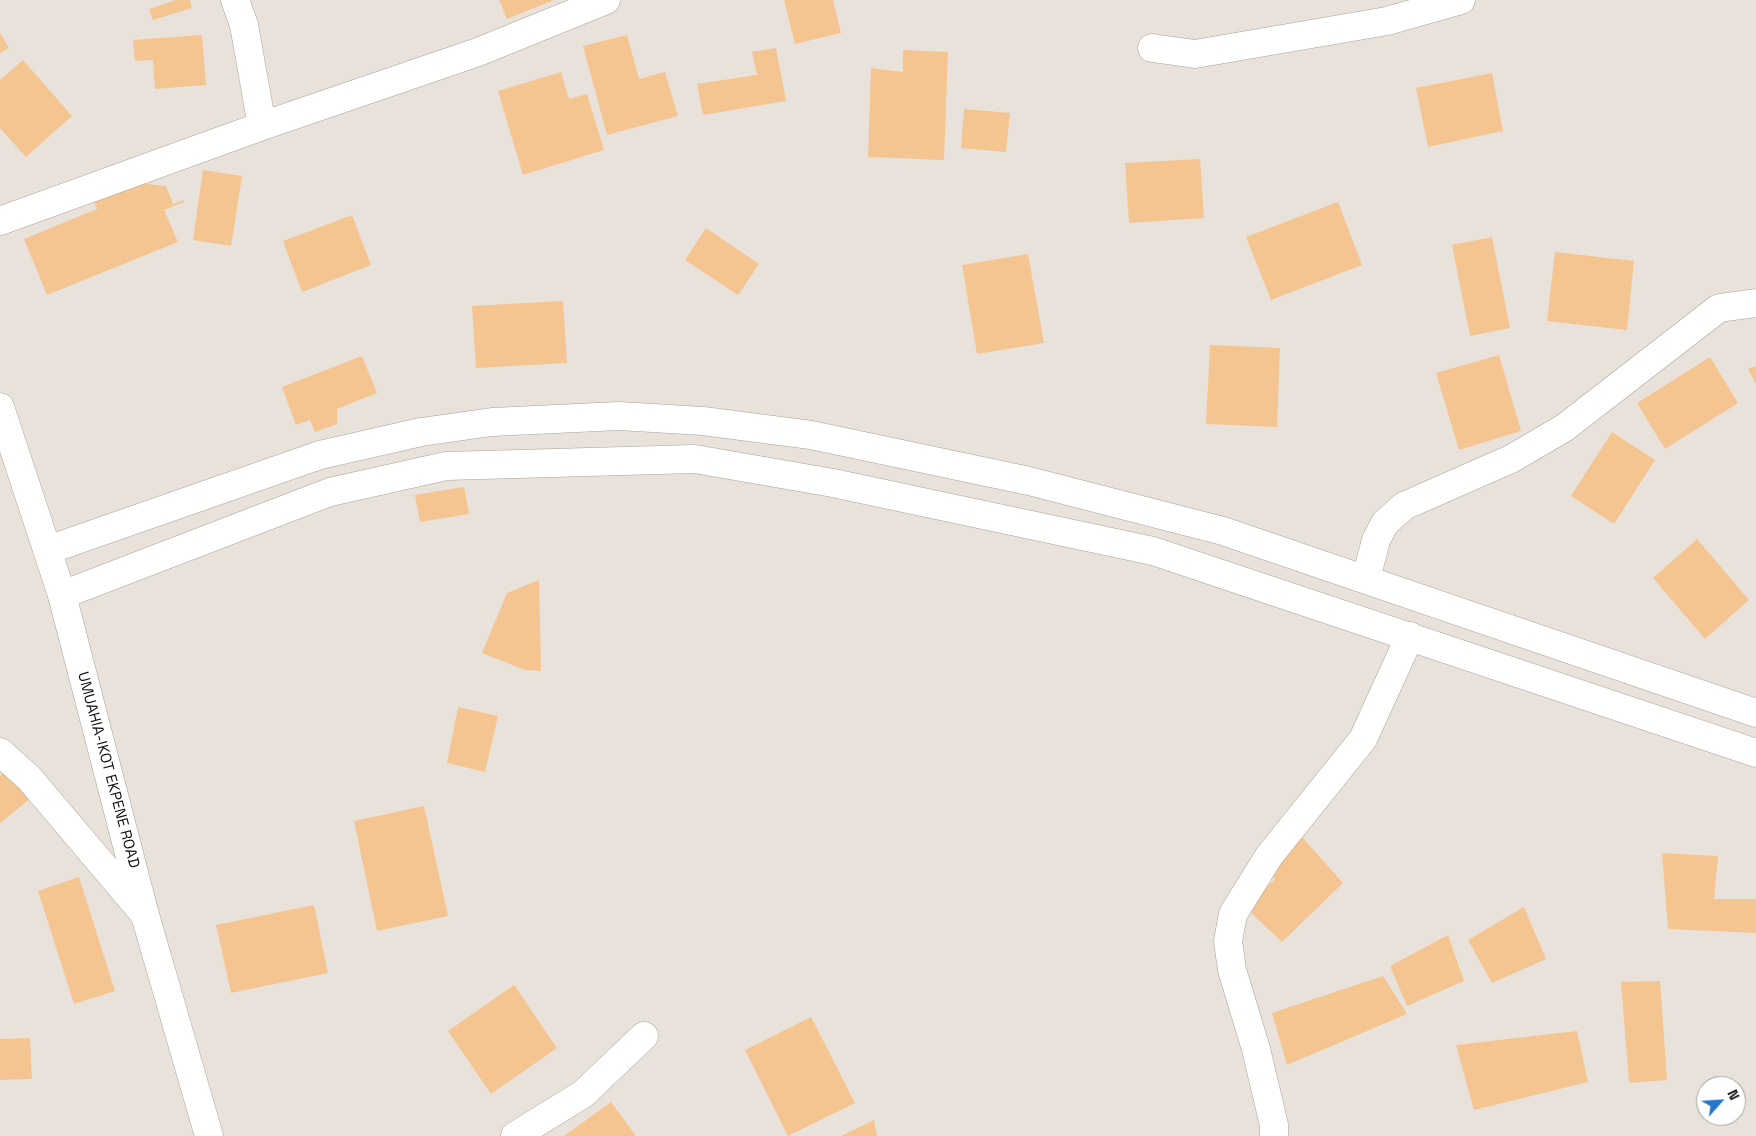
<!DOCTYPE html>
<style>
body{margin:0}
#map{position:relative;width:1756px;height:1136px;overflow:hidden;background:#e9e2db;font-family:"Space Grotesk",sans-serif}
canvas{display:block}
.north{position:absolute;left:1696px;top:1076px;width:50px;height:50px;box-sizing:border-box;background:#fff;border:1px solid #a1a09f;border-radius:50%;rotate:64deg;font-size:14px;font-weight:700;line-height:20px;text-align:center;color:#13110f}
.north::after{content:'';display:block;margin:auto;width:18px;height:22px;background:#2678c7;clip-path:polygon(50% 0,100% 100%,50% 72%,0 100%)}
</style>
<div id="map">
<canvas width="1756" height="1136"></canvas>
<div class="north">N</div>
</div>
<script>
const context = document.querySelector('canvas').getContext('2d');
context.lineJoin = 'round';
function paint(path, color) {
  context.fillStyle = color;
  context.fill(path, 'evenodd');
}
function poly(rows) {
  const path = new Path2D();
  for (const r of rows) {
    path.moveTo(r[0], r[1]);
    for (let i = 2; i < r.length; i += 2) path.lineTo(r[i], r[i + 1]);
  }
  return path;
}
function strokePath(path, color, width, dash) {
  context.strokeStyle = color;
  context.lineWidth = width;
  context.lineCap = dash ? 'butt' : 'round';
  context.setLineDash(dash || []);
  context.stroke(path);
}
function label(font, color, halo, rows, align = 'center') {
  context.font = font + ' "Space Grotesk",sans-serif';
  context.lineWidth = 5;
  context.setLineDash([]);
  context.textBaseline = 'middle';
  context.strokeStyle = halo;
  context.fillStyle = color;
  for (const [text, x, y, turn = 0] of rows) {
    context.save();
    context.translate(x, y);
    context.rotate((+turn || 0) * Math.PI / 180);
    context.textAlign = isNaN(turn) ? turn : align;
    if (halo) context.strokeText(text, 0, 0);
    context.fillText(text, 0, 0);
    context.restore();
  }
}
paint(poly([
 [176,0,190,0,192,8,153,20,149,9],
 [499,0,554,0,507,19],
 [784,0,833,0,841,33,795,44],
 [0,33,9,48,0,53],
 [202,35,206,85,155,89,153,60,135,61,133,40],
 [627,35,639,79,665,72,678,116,607,135,583,46],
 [776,48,786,101,703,115,697,84,757,75,752,52],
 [903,50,948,52,944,160,868,157,871,68,903,72],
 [23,60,72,116,26,157,0,128,0,80],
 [561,72,569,99,587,94,604,150,523,175,498,91],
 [1492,73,1503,131,1428,147,1416,88],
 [964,109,1010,113,1006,152,961,148],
 [1200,159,1204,218,1129,223,1125,163],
 [203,170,242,176,231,246,193,240],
 [130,182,166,186,173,204,184,200,184,202,164,210,178,242,47,295,24,239,97,209,92,197],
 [1338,202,1362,265,1271,300,1246,237],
 [352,215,371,265,302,292,283,241],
 [706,228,759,264,738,295,685,260],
 [1492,237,1510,328,1470,336,1452,245],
 [1555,252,1634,261,1627,330,1547,321],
 [1028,254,1044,343,977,354,962,265],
 [563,301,567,363,476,368,472,306],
 [1210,345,1280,348,1277,427,1206,424],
 [1499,355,1521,431,1459,450,1436,373],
 [362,356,377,393,337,409,337,424,315,432,310,420,296,425,282,387],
 [1710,357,1738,403,1665,449,1637,403],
 [1756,366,1756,384,1748,369],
 [1612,432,1655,460,1614,524,1571,496],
 [464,487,469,514,420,522,415,495],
 [1697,539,1749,600,1705,639,1653,578],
 [539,580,541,671,525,670,482,653,507,593],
 [458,707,498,716,485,772,447,763],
 [7,770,30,799,0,823,0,776],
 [424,806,448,916,377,931,354,821],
 [1302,837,1343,883,1282,942,1246,908,1275,879,1269,871],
 [1662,853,1718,856,1714,899,1756,899,1756,933,1668,929],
 [79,877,115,991,74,1004,38,891],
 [314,905,328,973,231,993,216,925],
 [1524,907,1546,959,1492,983,1468,940],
 [1448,935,1464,981,1407,1006,1390,966],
 [1383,976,1407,1014,1287,1065,1272,1013],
 [1660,981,1667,1080,1629,1083,1621,982],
 [514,985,557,1048,491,1094,448,1031],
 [811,1017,855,1103,788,1136,745,1050],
 [1577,1031,1588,1082,1474,1110,1456,1045],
 [30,1038,32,1079,0,1080,0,1039],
 [611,1102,636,1136,564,1136],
 [874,1120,877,1136,841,1136]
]), '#f4c590');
const minor = poly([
 [235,0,244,25,262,126],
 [1152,48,1195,54,1387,21,1461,0],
 [0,221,262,126,478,52,606,0],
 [1366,579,1376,540,1385,523,1404,506,1511,459,1564,428,1719,308,1756,303],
 [0,752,29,778,145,915],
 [515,1136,583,1094,644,1036],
 [1274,1136,1274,1125,1256,1049,1232,970,1228,941,1233,914,1269,856,1363,739,1410,636]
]);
const tertiary = poly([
 [48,550,320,455,421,432,492,422,619,416,703,421,811,435,1029,481,1223,531,1756,713],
 [62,595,330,492,446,466,695,459,833,483,1153,551,1756,753]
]);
const secondary = poly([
 [0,407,62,595,145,915,209,1136]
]);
strokePath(minor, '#a8a29b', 29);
strokePath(tertiary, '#a8a29b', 29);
strokePath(secondary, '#a8a29b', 29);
strokePath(minor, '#fff', 28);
strokePath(tertiary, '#fff', 28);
strokePath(secondary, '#fff', 28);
label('15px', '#13110f', '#fff', [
 ["UMUAHIA-IKOT EKPENE ROAD",108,770,75]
]);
</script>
